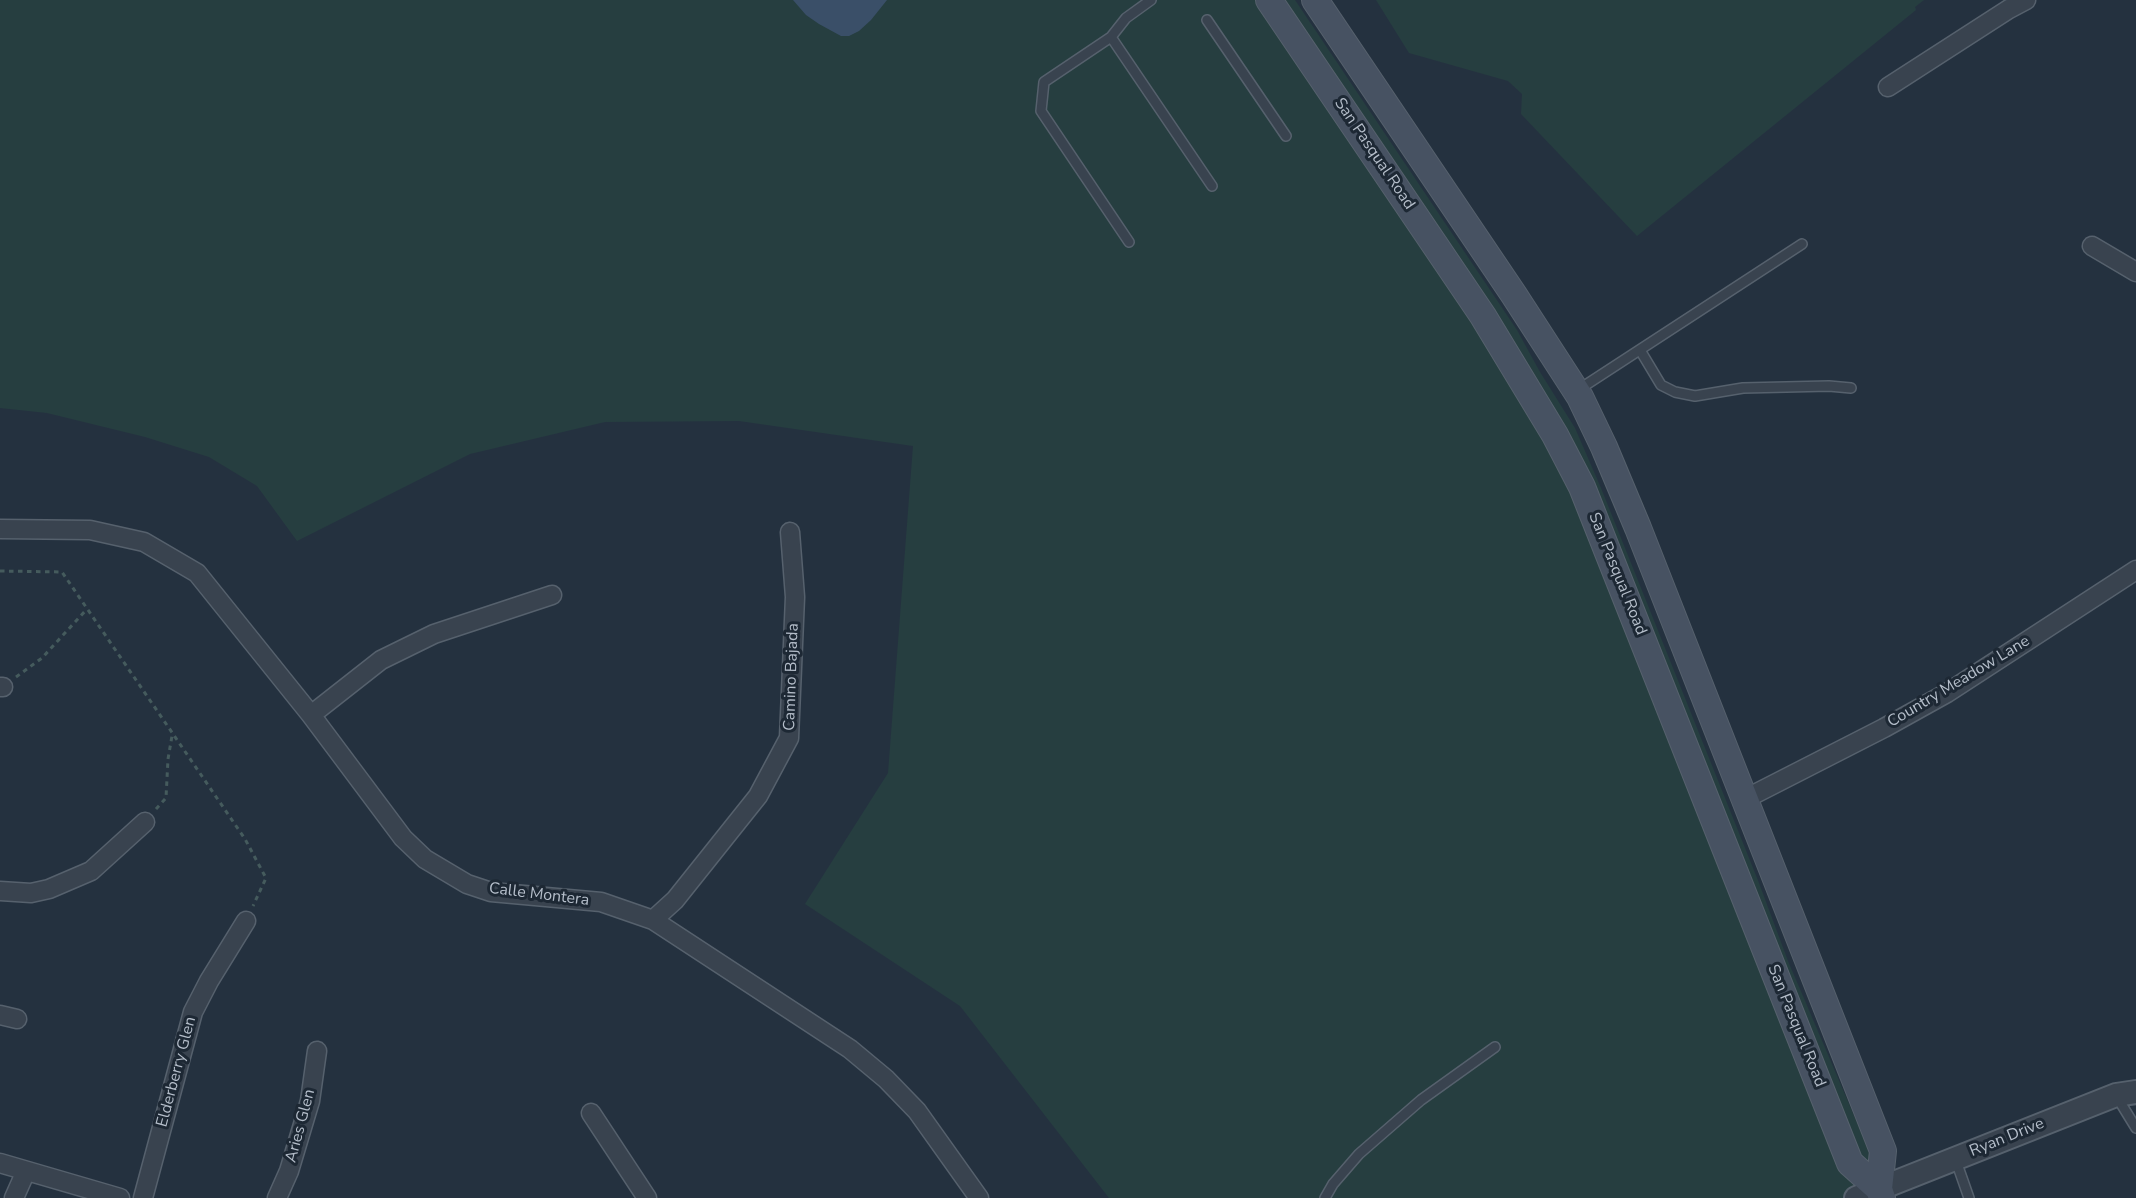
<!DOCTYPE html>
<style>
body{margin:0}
canvas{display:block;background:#24313f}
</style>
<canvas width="2136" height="1198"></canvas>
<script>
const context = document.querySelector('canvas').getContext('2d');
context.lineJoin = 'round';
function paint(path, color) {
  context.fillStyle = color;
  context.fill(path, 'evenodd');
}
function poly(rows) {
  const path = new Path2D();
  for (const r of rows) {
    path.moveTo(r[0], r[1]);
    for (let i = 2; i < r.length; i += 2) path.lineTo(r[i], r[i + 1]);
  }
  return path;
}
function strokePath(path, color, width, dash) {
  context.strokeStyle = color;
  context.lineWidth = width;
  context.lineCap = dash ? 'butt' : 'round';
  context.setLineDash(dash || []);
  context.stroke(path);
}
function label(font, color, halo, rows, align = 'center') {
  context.font = font + ' "Nunito Sans",sans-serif';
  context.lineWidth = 6;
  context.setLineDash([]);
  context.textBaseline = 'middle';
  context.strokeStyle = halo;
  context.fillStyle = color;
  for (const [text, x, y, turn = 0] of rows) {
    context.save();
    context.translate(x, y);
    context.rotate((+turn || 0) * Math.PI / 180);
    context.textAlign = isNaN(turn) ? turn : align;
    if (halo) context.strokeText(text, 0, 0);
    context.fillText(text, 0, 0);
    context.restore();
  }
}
paint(poly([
 [0,0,1295,0,1517,330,1540,372,1575,428,1601,488,1759,883,1788,961,1861,1132,1886,1198,1109,1198,960,1006,805,904,888,773,913,446,739,421,605,422,470,454,297,541,257,486,209,457,145,437,47,413,0,408],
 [1376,0,1924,0,1915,7,1916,10,1637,236,1521,114,1522,94,1508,81,1409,53]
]), '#263e40');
paint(poly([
 [793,0,887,0,871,20,859,31,849,36,841,36,819,24,806,15]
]), '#3a4f68');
const service = poly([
 [1207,20,1286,136],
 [1111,37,1212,186],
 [1129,242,1041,111,1044,82,1111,37,1126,18,1151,0],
 [1640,350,1661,385,1675,392,1695,396,1743,388,1829,386,1851,388],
 [1578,390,1802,244],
 [2117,1097,2136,1128],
 [1955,1158,1969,1198],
 [1325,1198,1333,1184,1359,1154,1421,1100,1495,1047]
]);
const minor = poly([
 [1888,87,2009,9,2026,0],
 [2092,246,2136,272],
 [0,529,90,530,144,542,197,573,311,715,403,838,425,859,467,884,491,892,601,902,653,920,850,1049,886,1079,917,1111,979,1198],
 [0,687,3,687],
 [311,715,381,660,434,634,552,595],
 [1745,799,1884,728,1947,693,2136,570],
 [0,891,31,893,49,889,91,871,145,822],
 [653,920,675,900,758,796,789,738,795,597,790,532],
 [0,1015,17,1019],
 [591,1113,647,1198],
 [0,1163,120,1198],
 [14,1198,26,1171],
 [143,1198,193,1012,209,981,246,921],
 [277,1198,289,1171,310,1101,317,1051]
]);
const tertiary = poly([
 [1856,1198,2116,1095,2136,1092]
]);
const secondary = poly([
 [1269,0,1483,316,1555,435,1582,487,1850,1163,1879,1189,1882,1198],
 [1315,0,1514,295,1580,397,1604,447,1638,528,1883,1151,1879,1189]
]);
strokePath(service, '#56616d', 12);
strokePath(minor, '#56616d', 21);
strokePath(tertiary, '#56616d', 26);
strokePath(secondary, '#56616d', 28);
strokePath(poly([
 [0,571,62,572,245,839,266,878,253,906],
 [16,677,42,658,87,609],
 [156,809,166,798,168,759,172,736]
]), '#455b5d', 3, [4.5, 4.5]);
strokePath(service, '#39434f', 9);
strokePath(minor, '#39434f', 18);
strokePath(tertiary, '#39434f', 22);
strokePath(secondary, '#475262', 26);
label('16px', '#b5beca', '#1d2834', [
 ["San Pasqual Road",1374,154,56],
 ["San Pasqual Road",1617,574,68],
 ["Camino Bajada",792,677,-88],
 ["Country Meadow Lane",1959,682,-31],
 ["Calle Montera",539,895,7],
 ["San Pasqual Road",1796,1026,68],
 ["Elderberry Glen",177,1072,-75],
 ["Aries Glen",301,1126,-75],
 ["Ryan Drive",2007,1138,-22]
]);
</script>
